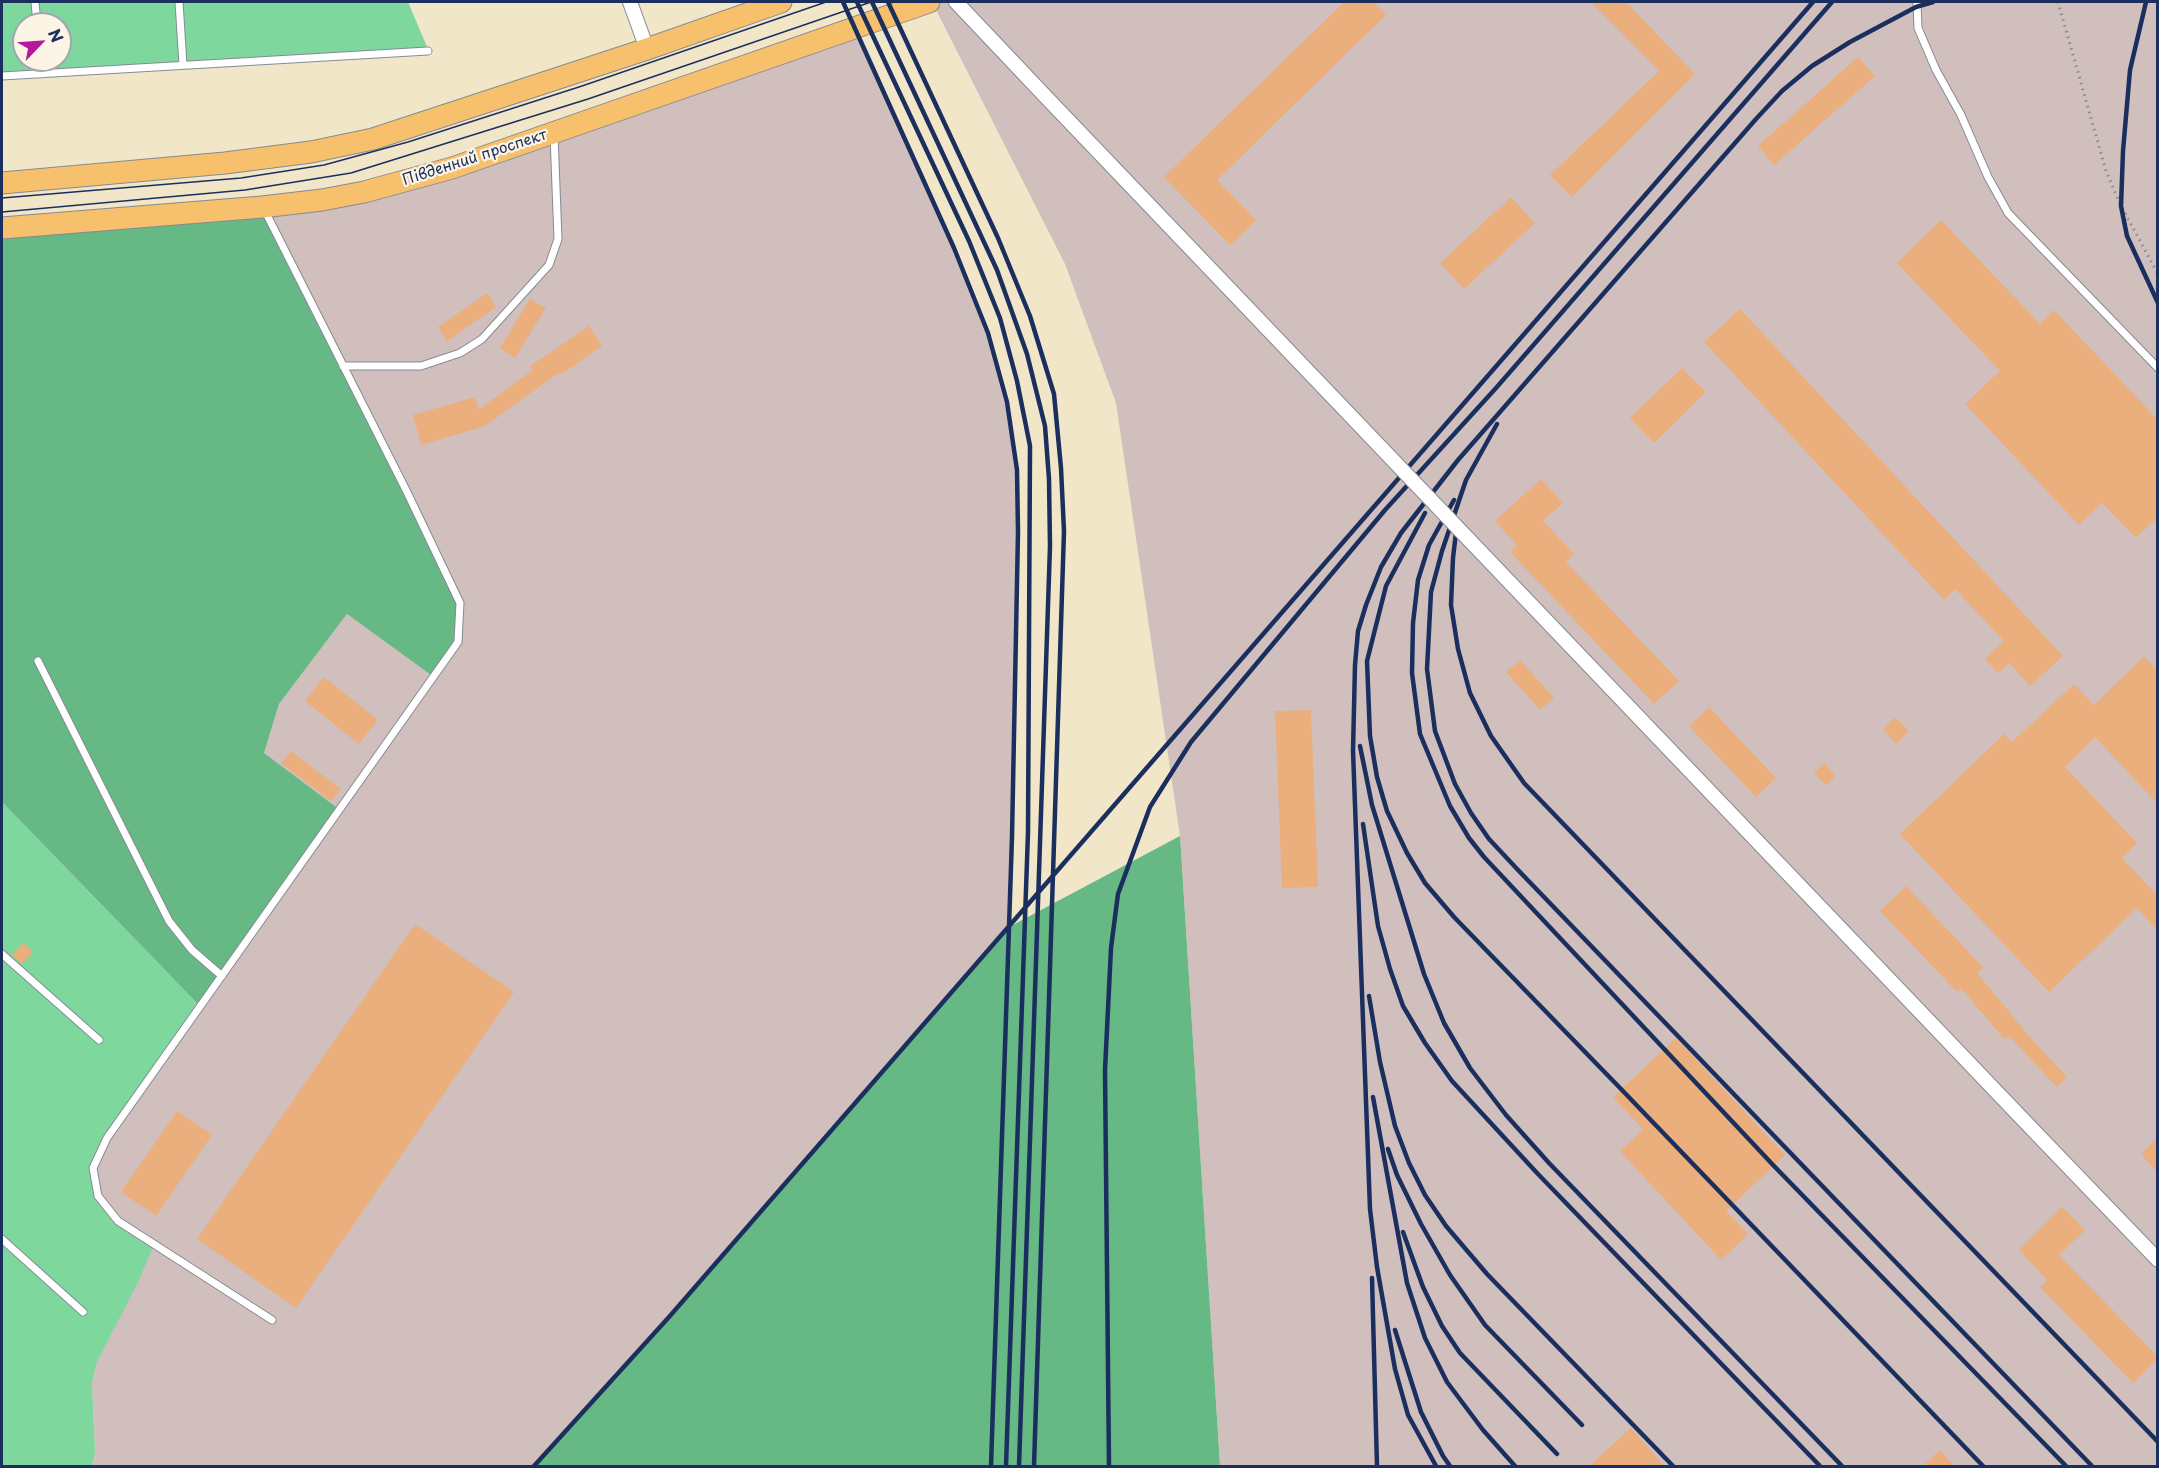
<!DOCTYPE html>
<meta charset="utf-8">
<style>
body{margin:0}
#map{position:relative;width:2159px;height:1468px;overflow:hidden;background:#f2e6c9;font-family:"Playpen Sans",sans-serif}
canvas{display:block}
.frame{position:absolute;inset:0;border:3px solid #1b2f5e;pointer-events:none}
.north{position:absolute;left:12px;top:12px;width:60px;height:60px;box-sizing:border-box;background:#fcf5e5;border:2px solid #a2a6af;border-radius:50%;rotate:65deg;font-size:16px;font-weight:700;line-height:24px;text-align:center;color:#1b2f5e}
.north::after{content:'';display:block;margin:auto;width:21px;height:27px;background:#b5179e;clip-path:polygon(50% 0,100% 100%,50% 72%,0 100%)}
</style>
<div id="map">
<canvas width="2159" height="1468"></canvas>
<div class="frame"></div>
<div class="north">N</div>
</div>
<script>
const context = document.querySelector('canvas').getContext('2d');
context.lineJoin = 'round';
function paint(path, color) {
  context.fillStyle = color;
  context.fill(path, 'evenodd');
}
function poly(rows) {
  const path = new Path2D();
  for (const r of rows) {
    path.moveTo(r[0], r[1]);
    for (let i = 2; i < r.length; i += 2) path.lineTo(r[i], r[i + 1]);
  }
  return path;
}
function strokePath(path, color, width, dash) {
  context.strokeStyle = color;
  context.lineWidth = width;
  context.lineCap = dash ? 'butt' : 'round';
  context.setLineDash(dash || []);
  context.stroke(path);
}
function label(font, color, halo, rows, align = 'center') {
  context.font = font + ' "Playpen Sans",sans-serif';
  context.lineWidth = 4.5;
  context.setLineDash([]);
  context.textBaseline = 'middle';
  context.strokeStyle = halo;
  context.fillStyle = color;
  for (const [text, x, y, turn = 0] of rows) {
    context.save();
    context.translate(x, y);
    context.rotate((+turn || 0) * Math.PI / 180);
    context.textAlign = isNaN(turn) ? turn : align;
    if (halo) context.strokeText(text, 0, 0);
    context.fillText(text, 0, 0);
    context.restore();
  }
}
paint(poly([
 [932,2,2157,2,2157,1466,1220,1466,1180,836,1116,403,1065,264],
 [855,27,954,248,988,333,1007,402,1017,470,1018,532,1009,927,669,1317,534,1466,92,1466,95,1453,92,1382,97,1362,104,1345,118,1221,98,1196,93,1168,264,753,279,704,347,614,434,676,262,207,322,200]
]), '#d1bfbe');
paint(poly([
 [2,2,408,2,428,49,2,76],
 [24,24,60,24,60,60,24,60],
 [2,802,200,1006,107,1138,93,1168,98,1196,118,1221,154,1244,139,1280,97,1362,92,1382,95,1453,92,1466,2,1466]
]), '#7ed79d');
paint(poly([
 [262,207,460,603,458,642,434,677,347,614,279,704,264,753,340,810,200,1006,2,802,2,228],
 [1180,836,1220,1466,534,1466,669,1317,1009,927]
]), '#66b884');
paint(poly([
 [1344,2,1373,2,1386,15,1217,180,1256,220,1230,245,1164,177],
 [1591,2,1626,2,1695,74,1572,197,1550,175,1659,71],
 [1858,57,1875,76,1774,165,1758,146],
 [1511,197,1535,223,1464,289,1440,263],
 [1941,220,2040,324,2054,310,2157,419,2157,518,2136,538,2102,503,2079,525,1965,404,2000,371,1897,263],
 [487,293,496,307,447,341,438,327],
 [530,299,546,308,515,358,500,348],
 [1740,309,2063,656,2030,686,2009,663,1998,673,1985,659,2004,641,1955,589,1944,600,1704,342],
 [589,326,602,346,562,374,560,372,485,426,421,445,413,415,475,397,479,409,533,370,529,367],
 [1682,368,1706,392,1654,443,1630,418],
 [1541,479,1563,503,1543,521,1574,554,1566,562,1679,681,1654,704,1510,552,1517,545,1495,521],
 [2144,656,2157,670,2157,803,2095,737,2065,767,2137,843,2122,858,2157,895,2157,930,2137,908,2049,992,1900,834,2004,734,2012,742,2074,684,2094,705],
 [1520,660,1554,698,1540,710,1506,672],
 [324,677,378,720,359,744,305,701],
 [1709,707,1776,778,1756,797,1689,726],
 [1311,710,1318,887,1282,888,1275,711],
 [1895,717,1909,731,1896,744,1883,729],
 [291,751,341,789,331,801,281,763],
 [1824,763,1836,776,1826,785,1814,773],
 [1906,886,1983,967,1977,973,2030,1037,2067,1077,2057,1087,2009,1036,2005,1040,1961,988,1957,992,1880,911],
 [415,924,514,992,296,1308,197,1239],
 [23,943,33,952,22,964,12,955],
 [1676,1038,1785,1155,1726,1211,1748,1234,1721,1260,1620,1151,1643,1129,1613,1097],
 [177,1111,212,1135,156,1216,121,1192],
 [2157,1138,2157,1172,2141,1154],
 [2062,1207,2085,1230,2059,1255,2157,1356,2157,1359,2133,1383,2040,1287,2047,1280,2019,1250],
 [1631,1428,1665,1467,1588,1467],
 [1940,1450,1955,1467,1922,1467]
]), '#eaaf7c');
const service = poly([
 [35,2,37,24],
 [179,2,183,65],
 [1917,2,1918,28,1936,70,1961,115,1988,177,2008,213,2158,368],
 [39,60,40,74],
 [2,76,428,51],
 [264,209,407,492,460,603,458,642,107,1138,93,1168,98,1196,118,1221,272,1320],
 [343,366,421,366,460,353,482,339,549,265,558,239,554,135],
 [38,661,169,921,192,950,222,976],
 [2,954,99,1040],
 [2,1239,83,1312]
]);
const minor = poly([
 [630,2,647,49],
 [956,2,1045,96],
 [2034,1131,2158,1260]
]);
const primary = poly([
 [2,183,225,163,311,152,373,139,647,49,781,2],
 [2,228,262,207,322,200,364,192,452,168,929,2]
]);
strokePath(service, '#868a94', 9);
strokePath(minor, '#868a94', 16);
strokePath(primary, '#868a94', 23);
strokePath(poly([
 [2058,2,2106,171,2121,206,2158,274]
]), '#868a94', 3, [1.5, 4.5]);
strokePath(service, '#fff', 7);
strokePath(minor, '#fff', 14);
strokePath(primary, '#f7c06c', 21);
strokePath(poly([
 [2,198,241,178,324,165,408,142,582,86,826,2],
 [2,212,245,190,351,173,588,99,871,2]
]), '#1b2f5e', 1.5);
strokePath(poly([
 [843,2,954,248,988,333,1007,402,1017,470,1018,532,1012,837,991,1466],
 [857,2,969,241,1000,318,1017,381,1030,446,1028,832,1006,1466],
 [872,2,997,270,1027,354,1045,426,1049,479,1050,546,1019,1466],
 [888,2,998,238,1030,316,1054,394,1061,468,1064,531,1034,1466],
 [2146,2,2130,70,2123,151,2121,206,2127,236,2158,303],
 [1497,424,1466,480,1442,551,1431,592,1427,669,1435,731,1455,784,1471,813,1489,839,1518,870,2092,1466],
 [1454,500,1429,545,1418,580,1413,623,1412,673,1420,734,1450,806,1469,838,1484,857,1774,1166,2066,1466],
 [1425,513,1386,586,1367,661,1370,736,1377,777,1387,811,1407,853,1425,883,1454,917,1621,1089,1983,1466],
 [1457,524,1453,558,1451,605,1458,649,1470,693,1491,736,1524,783,2158,1442],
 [1360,746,1372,805,1424,974,1444,1023,1470,1068,1506,1115,1549,1163,1842,1466],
 [1363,824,1378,926,1390,969,1403,1006,1425,1043,1452,1081,1537,1173,1820,1466],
 [1369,996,1380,1062,1395,1126,1409,1163,1425,1195,1446,1226,1487,1274,1673,1466],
 [1373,1097,1407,1283,1425,1338,1447,1382,1483,1430,1515,1466],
 [1388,1149,1397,1175,1421,1224,1450,1275,1485,1325,1582,1425],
 [1403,1232,1423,1287,1442,1326,1460,1353,1557,1454],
 [1372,1278,1377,1466],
 [1395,1330,1421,1412,1443,1456,1450,1466],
 [534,1466,669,1317,1813,2],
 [1109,1466,1105,1070,1111,948,1118,894,1150,807,1191,742,1385,510,1496,388,1832,2],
 [1436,1466,1408,1415,1395,1369,1377,1267,1370,1209,1353,751,1355,665,1358,631,1366,605,1381,567,1401,533,1458,460,1756,119,1782,91,1812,66,1850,42,1916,7,1933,2]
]), '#1b2f5e', 4.5);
const minorBridge = poly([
 [1045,96,2034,1131]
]);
strokePath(minorBridge, '#868a94', 16, []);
strokePath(minorBridge, '#fff', 14);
label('15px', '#1b2f5e', '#fcf5e5', [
 ["Південний проспект",475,158,-18]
]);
</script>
